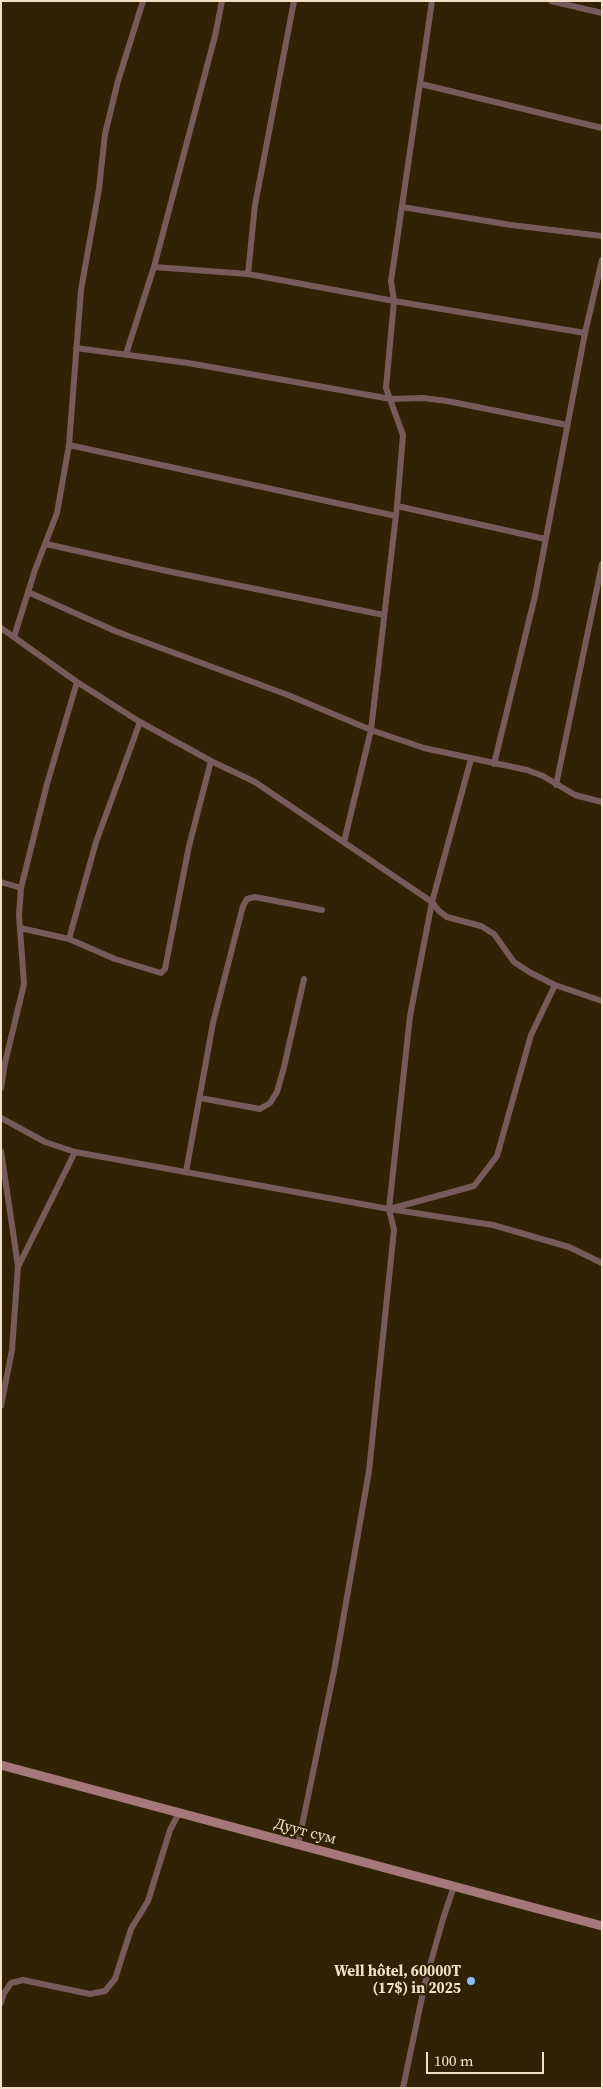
<!DOCTYPE html>
<meta charset="utf-8">
<style>
body{margin:0}
#map{position:relative;width:603px;height:2089px;overflow:hidden;background:#312205;font-family:"Source Serif 4",serif}
canvas{display:block}
.frame{position:absolute;inset:0;border:2px solid #f2e1c6;pointer-events:none}
.scale{position:absolute;left:426px;top:2052px;width:118px;height:22px;box-sizing:border-box;border:2px solid #f2e1c6;border-top:0;padding-left:6px;font-size:15px;line-height:18px;white-space:nowrap;color:#f2e1c6;-webkit-text-stroke:4px #312205;paint-order:stroke}
</style>
<div id="map">
<canvas width="603" height="2089"></canvas>
<div class="frame"></div>
<div class="scale">100 m</div>
</div>
<script>
const context = document.querySelector('canvas').getContext('2d');
context.lineJoin = 'round';
function poly(rows) {
  const path = new Path2D();
  for (const r of rows) {
    path.moveTo(r[0], r[1]);
    for (let i = 2; i < r.length; i += 2) path.lineTo(r[i], r[i + 1]);
  }
  return path;
}
function strokePath(path, color, width, dash) {
  context.strokeStyle = color;
  context.lineWidth = width;
  context.lineCap = dash ? 'butt' : 'round';
  context.setLineDash(dash || []);
  context.stroke(path);
}
function label(font, color, halo, rows, align = 'center') {
  context.font = font + ' "Source Serif 4",serif';
  context.lineWidth = 4.5;
  context.setLineDash([]);
  context.textBaseline = 'middle';
  context.strokeStyle = halo;
  context.fillStyle = color;
  for (const [text, x, y, turn = 0] of rows) {
    context.save();
    context.translate(x, y);
    context.rotate((+turn || 0) * Math.PI / 180);
    context.textAlign = isNaN(turn) ? turn : align;
    if (halo) context.strokeText(text, 0, 0);
    context.fillText(text, 0, 0);
    context.restore();
  }
}
strokePath(poly([
 [551,1,602,13],
 [421,84,602,128],
 [402,207,511,225,602,236],
 [154,267,248,274,394,301,585,333],
 [248,274,255,205,294,1],
 [76,348,188,363,391,399,423,398,447,401,567,425],
 [126,354,154,267,215,36,222,1],
 [69,445,396,516],
 [397,506,545,539],
 [46,544,167,571,384,615],
 [28,592,115,631,288,695,371,730,424,748,527,770,543,776,575,795,602,802],
 [1,628,77,682,140,722,211,761,255,782,432,902,439,911,447,917,481,926,494,934,514,962,531,973,555,985,602,1001],
 [14,637,35,570,57,513,69,445,81,290,99,189,105,134,118,81,143,1],
 [494,764,535,596,585,333,602,260],
 [556,785,602,564],
 [344,842,371,730,397,506,403,435,386,388,394,301,391,281,432,1],
 [1,882,21,888],
 [20,928,69,939,96,842,140,722],
 [69,939,115,959,161,973,165,969,189,846,211,761],
 [1,1088,5,1063,24,984,19,915,21,888,47,784,77,682],
 [200,1098,260,1109,270,1103,277,1092,284,1067,304,979],
 [1,1118,45,1142,75,1152,389,1209,493,1225,569,1247,602,1263],
 [1,1151,18,1266,12,1350,1,1406],
 [186,1172,213,1023,243,906,247,899,255,897,322,910],
 [393,1208,474,1186,497,1156,531,1035,555,985],
 [19,1265,75,1152],
 [298,1845,335,1666,369,1471,394,1230,389,1209,410,1016,432,902,471,759],
 [1,2003,4,1993,11,1983,23,1980,90,1994,105,1991,115,1979,131,1929,148,1901,170,1830,179,1813],
 [403,2088,425,1983,443,1919,454,1886]
]), '#765b5a', 6);
strokePath(poly([
 [1,1765,602,1926]
]), '#a47878', 9);
for (const [x, y, r, color] of [
 [471,1981,5,"#8fb8fd"]
]) {
  const dot = new Path2D();
  dot.arc(x, y, r, 0, 2 * Math.PI);
  context.fillStyle = color;
  context.fill(dot);
  strokePath(dot, '#312205', 2);
}
label('15px', '#f2e1c6', '#312205', [
 ["Дуут сум",305,1832,15]
]);
label('bold 15px', '#f2e1c6', '#312205', [
 ["Well hôtel, 60000T",461,1972],
 ["(17$) in 2025",461,1989]
], 'right');
</script>
